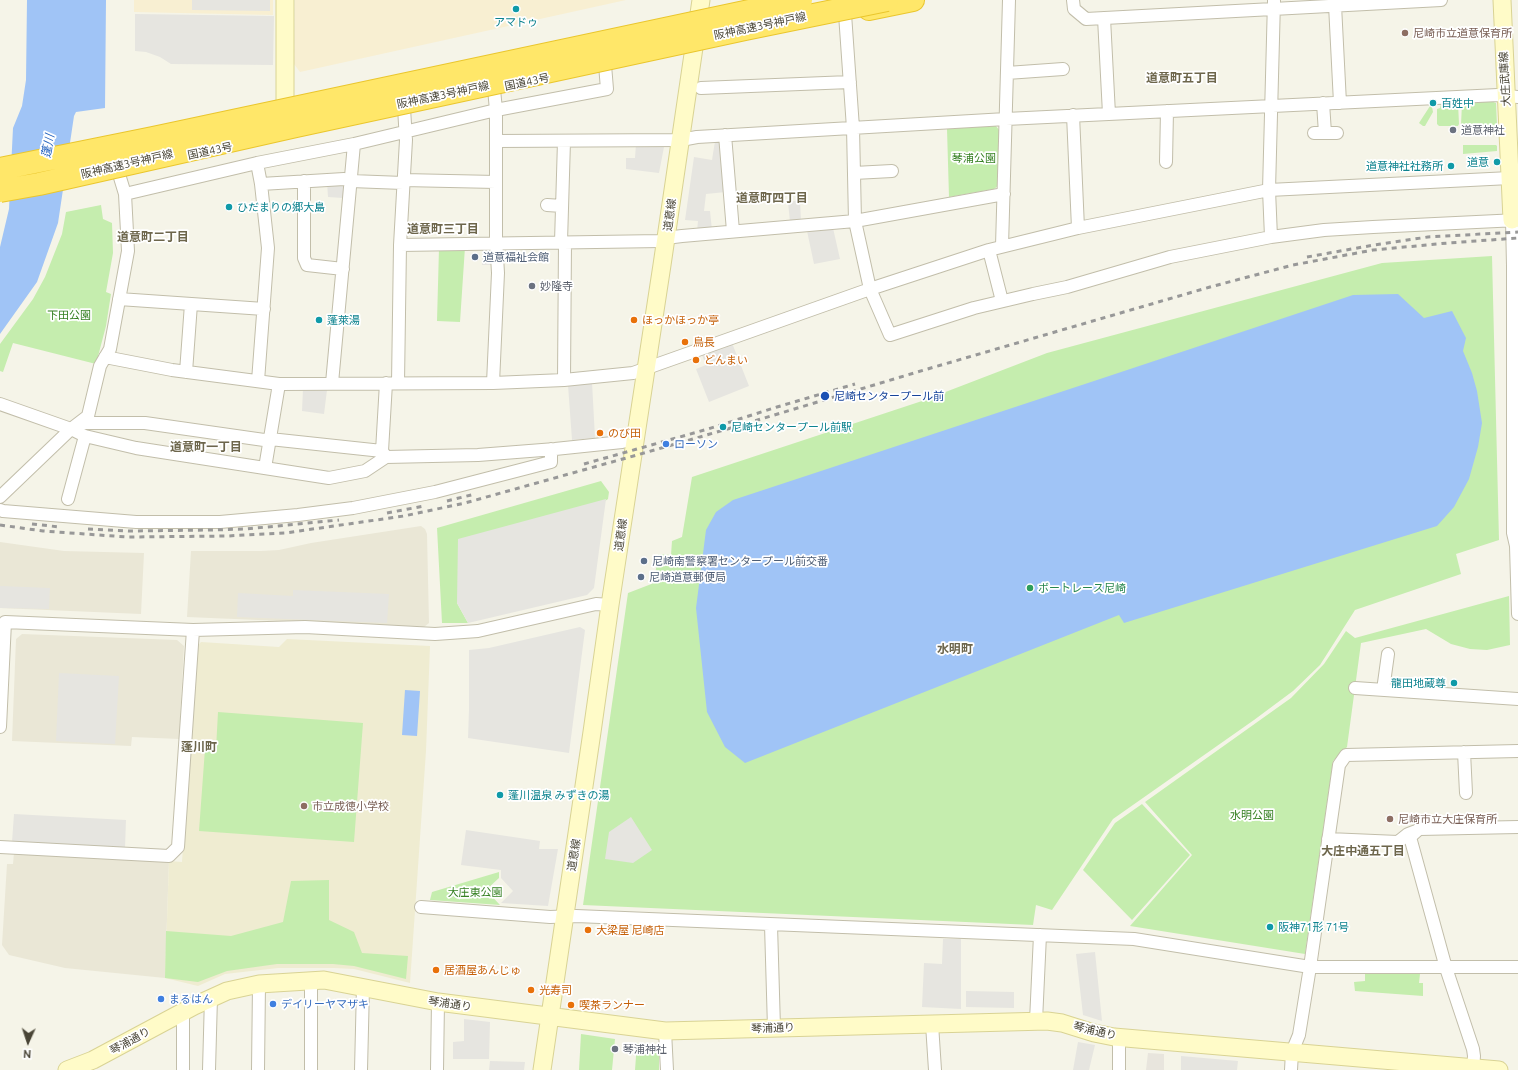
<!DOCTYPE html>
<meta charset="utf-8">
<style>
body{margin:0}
#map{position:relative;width:1518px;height:1070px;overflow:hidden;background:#f5f4e8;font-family:Ubuntu,sans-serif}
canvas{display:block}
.north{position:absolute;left:8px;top:1022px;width:40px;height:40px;-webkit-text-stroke:3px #fff;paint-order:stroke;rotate:183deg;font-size:11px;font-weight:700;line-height:16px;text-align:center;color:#494536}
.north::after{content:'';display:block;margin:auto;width:14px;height:18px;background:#494536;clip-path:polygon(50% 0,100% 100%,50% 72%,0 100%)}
</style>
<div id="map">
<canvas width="1518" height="1070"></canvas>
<div class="north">N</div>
</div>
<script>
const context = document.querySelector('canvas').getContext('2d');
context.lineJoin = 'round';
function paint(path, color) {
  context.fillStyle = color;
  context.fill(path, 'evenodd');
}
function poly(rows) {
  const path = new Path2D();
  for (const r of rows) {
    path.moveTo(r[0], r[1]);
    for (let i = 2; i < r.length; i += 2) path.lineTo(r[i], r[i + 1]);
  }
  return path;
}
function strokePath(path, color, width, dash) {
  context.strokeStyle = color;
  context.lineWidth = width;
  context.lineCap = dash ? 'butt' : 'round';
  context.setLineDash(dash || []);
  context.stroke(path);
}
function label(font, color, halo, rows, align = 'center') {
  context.font = font + ' Ubuntu,"Noto Sans JP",sans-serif';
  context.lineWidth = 3.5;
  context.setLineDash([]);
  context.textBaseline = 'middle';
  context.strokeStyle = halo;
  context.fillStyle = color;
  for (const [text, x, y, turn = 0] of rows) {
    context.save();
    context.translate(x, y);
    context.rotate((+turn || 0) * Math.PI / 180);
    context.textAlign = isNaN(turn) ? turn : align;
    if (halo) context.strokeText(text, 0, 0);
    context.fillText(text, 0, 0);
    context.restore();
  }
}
paint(poly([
 [421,526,425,529,427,534,429,623,424,627,187,617,191,551,261,551,279,550,311,543],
 [0,542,64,551,144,553,141,614,0,608],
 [22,634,177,640,184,646,179,739,132,737,131,746,12,741,16,639],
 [14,853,169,861,165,978,65,968,9,955,2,945,7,864,13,864]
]), '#eae7d6');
paint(poly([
 [134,0,273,0,273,15,134,12],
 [295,0,626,0,300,72,294,64]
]), '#f8efd2');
paint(poly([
 [1148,1053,1164,1054,1164,1070,1146,1070]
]), '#e8e5dd');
paint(poly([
 [287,639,430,646,426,751,410,983,354,969,334,968,278,968,225,974,198,986,165,978,169,861,182,862,196,648,201,642,279,647]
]), '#efecd1');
paint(poly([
 [1491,101,1496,103,1497,125,1495,126,1461,125,1462,103],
 [1458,103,1459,124,1458,126,1439,126,1437,124,1437,109,1440,108,1441,104],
 [1430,106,1432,107,1433,112,1425,126,1423,126,1419,123],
 [995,125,1000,131,999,185,994,189,949,197,947,129],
 [1463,145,1496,145,1497,146,1497,151,1463,154],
 [101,205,103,219,112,223,113,253,106,292,111,294,106,326,96,364,13,343,3,372,0,371,0,344,33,299,45,277,62,234,66,212],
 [465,247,460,322,437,321,439,248],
 [1492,256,1499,540,1456,554,1461,574,1355,610,1320,665,1293,691,1254,720,1113,819,1052,910,1036,905,1033,925,583,905,628,593,654,583,658,554,671,555,672,541,682,537,692,477,922,401,1047,353,1382,263],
 [601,481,609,492,608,499,457,603,468,623,442,623,437,528],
 [1509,596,1510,645,1487,650,1470,649,1451,644,1426,629,1361,643,1347,747,1333,761,1305,954,1130,926,1192,855,1145,802,1291,698,1324,664,1346,631,1355,638],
 [218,712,363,723,354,842,199,831,205,749,216,749],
 [1142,804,1190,855,1132,920,1083,870,1115,823],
 [499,872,499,878,486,890,500,905,430,900,432,892],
 [329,880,329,920,354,932,362,953,408,956,406,979,354,966,333,964,277,964,227,971,198,982,165,978,166,931,231,936,283,922,291,881],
 [1365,973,1420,974,1419,983,1423,983,1423,996,1355,991,1354,982,1365,981],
 [581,1034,615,1039,612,1070,579,1070],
 [637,1043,650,1045,650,1052,659,1053,659,1070,635,1070]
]), '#c5edae');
paint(poly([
 [192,0,270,0,270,11,192,10],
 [135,14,274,16,273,65,171,64,160,57,146,52,135,51],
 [715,141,723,141,726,192,706,194,704,211,710,211,712,230,697,231,698,221,685,220,694,157,712,160],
 [636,144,661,144,664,147,659,173,626,169,626,158,635,158],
 [327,182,344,185,343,198,328,197],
 [800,200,801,221,790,222,788,202],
 [833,228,840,259,814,264,807,231],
 [482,249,488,249,492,253,491,265,482,265],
 [732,343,749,386,709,402,696,369,706,365,702,355],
 [592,382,595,438,572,440,568,385],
 [303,389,327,390,324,414,302,411],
 [606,499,594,588,587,595,468,623,457,603,458,539],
 [0,586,50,588,49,609,0,608],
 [293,590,389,594,387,623,237,617,238,593,293,596],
 [580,627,585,630,569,753,468,738,469,710,469,650,489,648],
 [59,673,119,676,115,744,56,741],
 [14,814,126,820,125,848,12,842],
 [631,817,652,850,633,863,605,859,609,832],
 [466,830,540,841,539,849,558,849,548,906,501,903,513,891,501,878,501,870,461,865],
 [943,939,961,939,961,1009,922,1007,924,963,942,964],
 [1095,952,1102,1021,1083,1015,1076,954],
 [966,991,1014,992,1014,1008,966,1007],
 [464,1019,490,1022,489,1059,453,1059,453,1042,464,1041],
 [1078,1042,1095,1045,1089,1070,1073,1070],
 [1181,1056,1238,1061,1237,1070,1181,1070],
 [490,1061,525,1062,524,1070,489,1070]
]), '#e6e5e0');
paint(poly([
 [27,0,106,0,105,108,76,112,74,116,58,223,37,282,0,334,0,247,9,209,13,128,22,106,26,80],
 [1398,294,1424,318,1452,311,1466,338,1463,351,1472,373,1477,391,1482,423,1478,447,1469,479,1454,507,1437,526,1124,623,1119,615,745,763,725,747,707,712,696,608,706,530,716,512,733,500,1091,382,1353,295],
 [405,690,420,691,417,736,402,735]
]), '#a0c4f6');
const street = poly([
 [1073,0,1074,9,1086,19,1441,0],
 [1335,5,1340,103],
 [845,14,853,128,855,221,870,289,890,335,974,308,1033,294,1067,287,1170,257,1271,237,1324,230,1373,227,1518,220],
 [1104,18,1109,114],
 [1007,73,1063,69],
 [701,88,850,82],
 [1323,103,1325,133],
 [1073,115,1078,228],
 [1314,133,1337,133],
 [725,135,733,231],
 [496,141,681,140,697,137,1006,119,1498,95,1518,97],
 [1166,162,1167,111],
 [257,163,261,184,268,248,258,381],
 [854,173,892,171],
 [403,180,496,182],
 [304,181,304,258,307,265,343,269],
 [261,184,344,179,351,181,403,183],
 [125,194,257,163,354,144,496,110,607,89,605,65],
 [547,205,562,206],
 [1512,220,1513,266,1513,533,1516,546,1518,614],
 [1271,237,1269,190,1274,1],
 [561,242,564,141],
 [400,245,661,241,666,238,682,236,855,221,1004,194],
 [1002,246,1009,0],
 [989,250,1002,301],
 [119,299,264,309],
 [105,357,172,370,279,384,493,383,564,380,633,373,870,289,989,250,1078,228,1269,190,1510,178],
 [186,372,191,304],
 [564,380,565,242],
 [332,383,354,144],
 [398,383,400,245,406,140,404,108],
 [493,383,498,273,496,239,496,110,494,89],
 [0,404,71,429,85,436,136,448,329,478,365,471,386,457,478,455,555,449,622,442,636,438],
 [79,423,145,423,264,440,270,439,382,451],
 [386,457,382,451,386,383],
 [265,468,279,384],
 [0,497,71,429,88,416,100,366,110,349,128,251,125,194,118,171],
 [68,499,85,436],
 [0,510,3,511,136,522,220,522,298,515,353,508,435,492,551,462,551,449],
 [1355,688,1518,699],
 [1383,690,1388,654],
 [0,727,5,622,193,630,305,627,435,634,478,631,596,604,610,605],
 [1464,752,1466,793],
 [1328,839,1398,842,1408,834,1416,831],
 [0,847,169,856,178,847,193,630],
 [421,907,550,917,576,916,1134,939,1310,967,1518,967],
 [771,925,774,1028],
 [311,980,311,1070],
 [1036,1021,1040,935],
 [932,1024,935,1070],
 [665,1031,667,1070],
 [1473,1068,1474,1056,1473,1049,1446,968,1410,837,1419,829,1518,827],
 [183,1070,183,1012],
 [209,1070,211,997],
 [258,1070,259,984],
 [361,1070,363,987],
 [437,1070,438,1002],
 [1119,1070,1119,1037],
 [1291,1070,1292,1052,1299,1035,1310,967,1339,765,1346,755,1518,751]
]);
const secondary = poly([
 [1502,0,1512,220],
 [285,104,285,0],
 [67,1070,93,1060,194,1006,227,991,259,984,324,980,438,1002,665,1031,1047,1021,1062,1023,1094,1033,1114,1037,1499,1070],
 [542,1070,592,732,610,605,662,265,701,0]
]);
const highway = poly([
 [869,9,913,0]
]);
strokePath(street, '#c2beaa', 14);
strokePath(secondary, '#d9d394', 19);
strokePath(highway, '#eac62d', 24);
strokePath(street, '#fff', 12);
strokePath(secondary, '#fffbc8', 17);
strokePath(highway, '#ffe769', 22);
strokePath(poly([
 [1307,257,1374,245,1428,237,1518,232],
 [584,464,708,429,777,407,855,384],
 [447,501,475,494],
 [387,513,424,506],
 [32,524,60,527],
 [0,525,43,531,127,537,227,536,285,533,404,516,465,503,637,455,731,428,924,370,1210,287,1293,265,1373,250,1448,243,1518,238],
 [88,529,129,531,210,530,246,529,339,520]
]), '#989898', 3, [5, 5]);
const highwayBridge = poly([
 [0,169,153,138,801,0],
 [0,191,39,184,296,126,745,29,887,0]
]);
strokePath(highwayBridge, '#eac62d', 24, []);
strokePath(highwayBridge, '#ffe769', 22);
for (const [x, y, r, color] of [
 [516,9,4,"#0f9aa8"],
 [1405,33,4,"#8d6e63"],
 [1433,103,4,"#0f9aa8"],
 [1453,130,4,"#6b7280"],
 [1497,162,4,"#0f9aa8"],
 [1451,166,4,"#0f9aa8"],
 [229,207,4,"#0f9aa8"],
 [475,257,4,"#5c6f8a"],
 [532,286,4,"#6b7280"],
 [319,320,4,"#0f9aa8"],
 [634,320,4,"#e8710a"],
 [685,342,4,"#e8710a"],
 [696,360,4,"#e8710a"],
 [825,396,5,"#1a4fb4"],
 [723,427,4,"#0f9aa8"],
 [600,433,4,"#e8710a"],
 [666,444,4,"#3f7fe0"],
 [644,561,4,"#5c6f8a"],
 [641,577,4,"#5c6f8a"],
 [1030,588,4,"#2e9e5b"],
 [1454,683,4,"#0f9aa8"],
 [500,795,4,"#0f9aa8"],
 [304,806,4,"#8d6e63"],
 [1390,819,4,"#8d6e63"],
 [1270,927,4,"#0f9aa8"],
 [588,930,4,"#e8710a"],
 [436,970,4,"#e8710a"],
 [531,990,4,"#e8710a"],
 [161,999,4,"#3f7fe0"],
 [273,1004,4,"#3f7fe0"],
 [571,1005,4,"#e8710a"],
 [615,1049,4,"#6b7280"]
]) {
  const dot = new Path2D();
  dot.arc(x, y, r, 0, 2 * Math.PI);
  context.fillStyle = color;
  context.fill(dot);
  strokePath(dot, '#fff', 1.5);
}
label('11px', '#0d838f', '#fff', [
 ["アマドゥ",516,22,"center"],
 ["百姓中",1441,103],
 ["道意",1489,162,"right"],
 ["道意神社社務所",1443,166,"right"],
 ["ひだまりの郷大島",237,207],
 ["蓬萊湯",327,320],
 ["尼崎センタープール前駅",731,427],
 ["龍田地蔵尊",1446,683,"right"],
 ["蓬川温泉 みずきの湯",508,795],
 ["阪神71形 71号",1278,927]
], 'left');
label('11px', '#494536', '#fff', [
 ["阪神高速3号神戸線",760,26,-12],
 ["大庄武庫線",1505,79,-93],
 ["国道43号",527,82,-12],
 ["阪神高速3号神戸線",443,95,-12],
 ["国道43号",210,151,-12],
 ["阪神高速3号神戸線",127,164,-13],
 ["道意線",670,215,-82],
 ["道意線",621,535,-82],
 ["道意線",574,855,-81],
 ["琴浦通り",450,1004,8],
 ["琴浦通り",773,1028,-2],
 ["琴浦通り",1095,1031,13],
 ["琴浦通り",130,1041,-29]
]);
label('11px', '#785e54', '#fff', [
 ["尼崎市立道意保育所",1413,33],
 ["市立成徳小学校",312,806],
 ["尼崎市立大庄保育所",1398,819]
], 'left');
label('11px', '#5b616d', '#fff', [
 ["道意神社",1461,130],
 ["妙隆寺",540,286],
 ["琴浦神社",623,1049]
], 'left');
label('11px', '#368123', '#fff', [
 ["琴浦公園",974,158],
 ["下田公園",69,315],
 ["水明公園",1252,815],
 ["大庄東公園",475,892]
]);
label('11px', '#4e5e75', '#fff', [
 ["道意福祉会館",483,257],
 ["尼崎南警察署センタープール前交番",652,561],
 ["尼崎道意郵便局",649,577]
], 'left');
label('11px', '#c56008', '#fff', [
 ["ほっかほっか亭",642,320],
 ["鳥長",693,342],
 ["どんまい",704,360],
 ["のび田",608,433],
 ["大梁屋 尼崎店",596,930],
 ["居酒屋あんじゅ",444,970],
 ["光寿司",539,990],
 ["喫茶ランナー",579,1005]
], 'left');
label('11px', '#164399', '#fff', [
 ["尼崎センタープール前",834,396]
], 'left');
label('11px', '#366cbe', '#fff', [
 ["ローソン",674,444],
 ["まるはん",169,999],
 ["デイリーヤマザキ",281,1004]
], 'left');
label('11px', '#27864d', '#fff', [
 ["ボートレース尼崎",1038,588]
], 'left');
label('bold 12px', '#6d664c', '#fff', [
 ["道意町五丁目",1182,78],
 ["道意町四丁目",772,198],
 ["道意町三丁目",443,229],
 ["道意町二丁目",153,237],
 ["道意町一丁目",206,447],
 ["水明町",955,649],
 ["蓬川町",199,747],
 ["大庄中通五丁目",1363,851]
]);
label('italic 12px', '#2563bf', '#fff', [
 ["蓬川",48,146,-80]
]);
</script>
